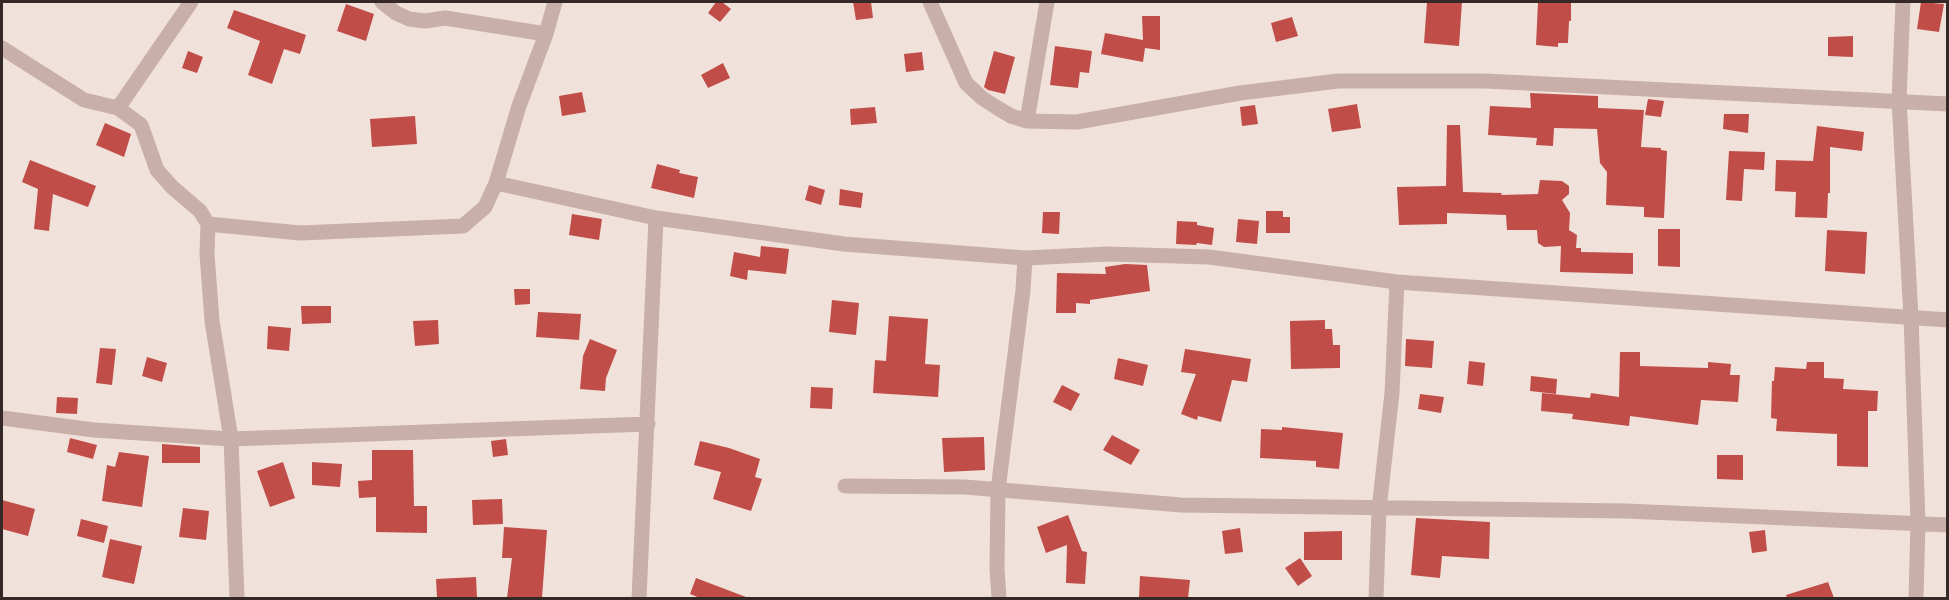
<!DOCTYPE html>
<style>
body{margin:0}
#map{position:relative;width:1949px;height:600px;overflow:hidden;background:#f0e2db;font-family:"Alegreya Sans",sans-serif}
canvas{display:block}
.frame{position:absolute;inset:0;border:3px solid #352927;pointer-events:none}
</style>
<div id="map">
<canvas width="1949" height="600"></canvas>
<div class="frame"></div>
</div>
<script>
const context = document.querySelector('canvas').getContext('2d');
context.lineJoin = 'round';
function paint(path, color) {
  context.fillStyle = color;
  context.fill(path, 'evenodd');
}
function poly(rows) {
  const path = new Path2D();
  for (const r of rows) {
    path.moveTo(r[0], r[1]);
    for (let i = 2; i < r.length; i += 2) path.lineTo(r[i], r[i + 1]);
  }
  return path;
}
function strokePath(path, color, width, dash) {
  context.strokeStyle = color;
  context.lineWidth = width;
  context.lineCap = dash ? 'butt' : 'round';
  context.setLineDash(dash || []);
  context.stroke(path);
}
paint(poly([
 [716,2,722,2,731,9,720,22,708,13],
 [853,2,871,2,873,18,856,20],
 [1427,2,1462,2,1459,46,1424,43],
 [1538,2,1571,2,1571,21,1569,21,1568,43,1558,43,1558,47,1536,45],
 [1921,2,1944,4,1939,32,1917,29],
 [346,4,374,14,366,41,337,31],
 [234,10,306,35,300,54,284,49,272,84,248,75,260,41,227,28],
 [1142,16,1160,16,1160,50,1145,48,1143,62,1101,54,1105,33,1143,40],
 [1292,17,1298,36,1276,42,1271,23],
 [1853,36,1853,57,1828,56,1828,37],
 [1055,46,1092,51,1089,73,1080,72,1078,88,1050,85],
 [188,51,203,57,197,73,182,68],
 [994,51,1015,57,1005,94,988,90,984,87],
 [922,52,924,70,906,72,904,54],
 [723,63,730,78,708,88,701,75],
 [582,92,586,112,562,116,559,96],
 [1530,93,1598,96,1598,108,1644,110,1641,147,1661,148,1661,150,1667,151,1664,218,1644,217,1644,207,1606,205,1607,172,1600,163,1597,129,1554,128,1553,146,1536,145,1537,138,1488,135,1490,106,1531,108],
 [1648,99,1664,101,1661,117,1645,115],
 [1357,104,1361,128,1332,132,1328,109],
 [1255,105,1258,124,1242,126,1240,107],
 [875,107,877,123,851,125,850,109],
 [1724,114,1749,114,1748,133,1723,129],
 [415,116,417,144,372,147,370,119],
 [105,123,131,134,124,157,96,145],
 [1447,125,1460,125,1463,192,1502,193,1501,195,1538,194,1540,180,1562,181,1569,186,1569,194,1562,200,1570,213,1569,230,1577,235,1576,248,1581,248,1581,252,1633,253,1633,274,1560,272,1561,246,1544,247,1538,243,1537,230,1507,230,1506,215,1447,213,1447,224,1399,225,1397,187,1446,186],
 [1817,126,1864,132,1862,151,1830,147,1830,193,1828,193,1827,218,1795,217,1796,192,1775,191,1776,160,1813,161],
 [1729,151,1765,152,1764,170,1744,169,1742,201,1726,200],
 [30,160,96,186,88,207,53,194,49,231,34,229,38,189,22,182],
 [657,164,680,170,679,173,698,177,694,198,651,188],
 [809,185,825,190,821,205,805,200],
 [840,189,863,193,861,208,839,205],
 [1266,211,1283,211,1283,217,1290,217,1290,233,1266,233],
 [1043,212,1060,212,1059,234,1042,233],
 [572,214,602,219,599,240,569,235],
 [1238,219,1259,221,1257,244,1236,242],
 [1177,221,1197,222,1197,225,1214,228,1212,245,1197,243,1196,245,1176,244],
 [1658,229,1680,229,1680,267,1658,266],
 [1827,230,1867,232,1865,274,1825,271],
 [761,246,789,249,786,274,748,270,747,280,730,276,734,252,760,257],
 [1125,264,1147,265,1150,291,1090,300,1090,304,1076,303,1076,313,1056,313,1057,273,1106,274,1105,267],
 [514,289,530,289,530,304,515,305],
 [832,300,859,303,856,335,829,332],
 [301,306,331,306,331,323,302,324],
 [538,312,581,314,579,340,536,337],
 [889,316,928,319,925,364,940,365,938,397,873,393,875,360,886,361],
 [438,320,439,344,415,346,413,321],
 [1325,320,1325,329,1332,329,1333,345,1340,345,1340,368,1291,369,1290,321],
 [268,326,291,328,289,351,267,349],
 [590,339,617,350,606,378,605,391,580,389,583,356],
 [1406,339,1434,341,1432,368,1405,366],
 [100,348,116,349,112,385,96,383],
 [1185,349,1251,359,1247,382,1232,380,1221,422,1198,416,1197,420,1181,414,1196,374,1181,372],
 [1620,352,1640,352,1640,366,1708,368,1708,362,1731,364,1730,375,1740,375,1738,402,1701,400,1698,425,1630,416,1629,426,1572,419,1573,414,1541,411,1542,393,1590,398,1591,393,1619,397],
 [147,357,167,363,162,382,142,376],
 [1118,358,1148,365,1143,386,1114,379],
 [1469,361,1485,363,1483,386,1467,384],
 [1807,362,1824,362,1824,378,1844,379,1843,389,1878,391,1877,411,1868,411,1868,467,1837,466,1837,434,1776,431,1777,419,1771,418,1772,381,1774,381,1775,367,1806,369],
 [1531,376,1557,379,1556,394,1530,391],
 [1062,385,1080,394,1071,411,1053,402],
 [811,387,833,388,832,409,810,408],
 [1420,394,1444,397,1441,413,1418,409],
 [57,397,78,398,77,414,56,413],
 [1282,427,1343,433,1339,469,1316,467,1316,461,1260,458,1261,429,1282,430],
 [1112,435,1140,450,1131,465,1103,450],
 [984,437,985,470,944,472,942,438],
 [70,438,97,445,93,459,67,452],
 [506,439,508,455,493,457,491,441],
 [700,441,729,448,760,459,755,477,762,479,751,511,713,499,721,472,694,465],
 [162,444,200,447,200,463,162,463],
 [372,450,413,450,414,506,427,506,427,533,376,532,376,497,359,498,358,481,372,480],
 [119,452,149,456,142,507,102,501,107,465,115,467],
 [1717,455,1743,455,1743,480,1717,479],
 [283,462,295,498,270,507,257,471],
 [312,462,342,464,340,487,312,485],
 [502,499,503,524,473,525,472,500],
 [2,500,35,509,28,536,2,529],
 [183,508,209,511,206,540,179,537],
 [1068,515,1082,551,1087,552,1085,584,1066,583,1067,545,1046,553,1037,527],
 [1416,518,1490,522,1489,559,1442,556,1440,578,1411,575],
 [81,519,108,526,104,543,77,536],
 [504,527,547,530,542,598,507,598,512,558,502,558],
 [1240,528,1243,552,1225,554,1222,531],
 [1765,530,1767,551,1752,553,1749,532],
 [1342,531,1342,560,1304,560,1304,532],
 [110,539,142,546,134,584,102,577],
 [1300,558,1312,576,1298,586,1285,568],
 [1140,576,1190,580,1188,598,1139,598],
 [476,577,477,598,437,598,436,579],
 [696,578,746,597,745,598,700,598,690,594],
 [1828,582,1834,598,1787,598,1786,595]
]), '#c14d48');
strokePath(poly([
 [382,2,396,13,409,19,425,21,445,18,546,34],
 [930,2,966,83,982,98,996,107,1011,116,1027,121,1077,122,1240,93,1338,81,1485,81,1948,104],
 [1903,2,1899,100,1911,317,1918,523,1916,598],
 [2,48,84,100,118,108,141,125,157,170,172,187,200,211,208,224,207,254,212,321,231,439,237,598],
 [118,108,191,2],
 [1027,121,1047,2],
 [496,183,656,218,844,244,1025,258,1108,254,1209,257,1397,282,1948,320],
 [208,224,300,233,463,226,485,207,496,183,519,106,546,34,555,2],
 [2,418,94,430,231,439,648,424],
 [845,486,965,487,1181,505,1626,511,1948,525],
 [639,598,656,218],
 [999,598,997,569,998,490,1023,290,1025,258],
 [1376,598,1379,509,1392,393,1397,282]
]), '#c8afa7', 15);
</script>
